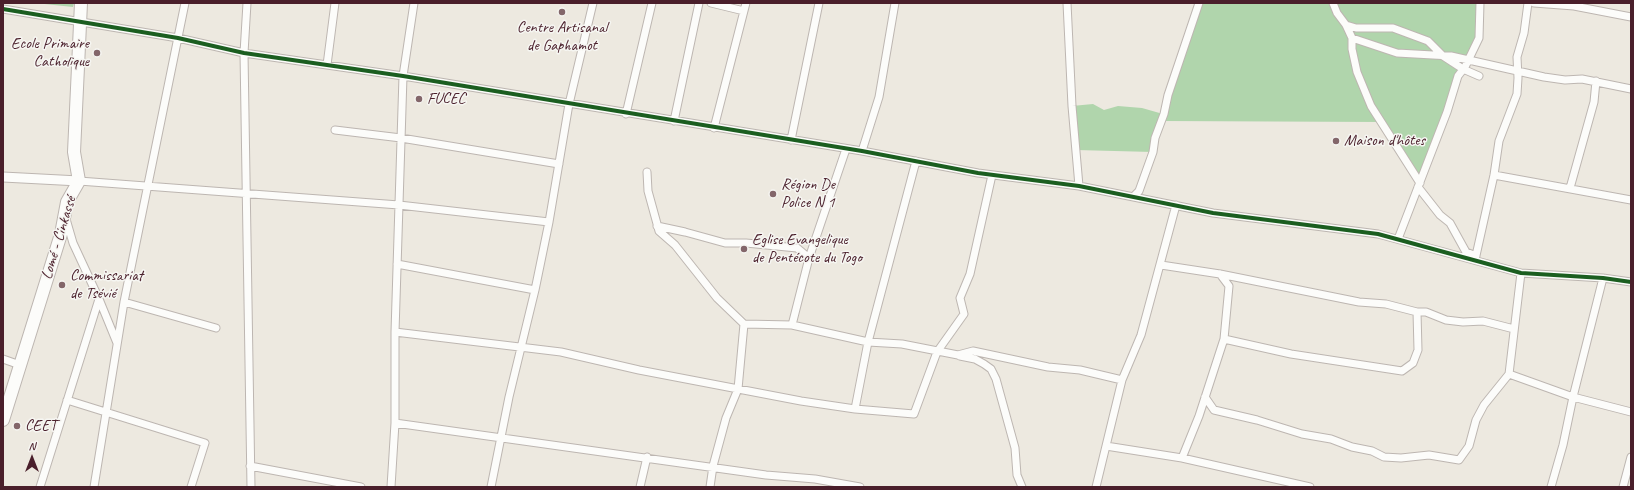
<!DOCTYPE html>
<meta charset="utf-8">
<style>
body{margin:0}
#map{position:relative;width:1634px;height:490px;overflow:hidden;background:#ede9e0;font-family:Caveat,sans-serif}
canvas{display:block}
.frame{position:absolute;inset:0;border:4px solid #4a1f2b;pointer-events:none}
.north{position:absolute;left:12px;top:438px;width:40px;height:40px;-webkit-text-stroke:3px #f6f6f2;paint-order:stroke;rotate:0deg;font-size:11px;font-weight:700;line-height:16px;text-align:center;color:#4a1f2b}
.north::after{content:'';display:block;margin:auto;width:14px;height:18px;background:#4a1f2b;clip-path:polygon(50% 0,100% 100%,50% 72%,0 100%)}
</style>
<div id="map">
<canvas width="1634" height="490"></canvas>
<div class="frame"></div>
<div class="north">N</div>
</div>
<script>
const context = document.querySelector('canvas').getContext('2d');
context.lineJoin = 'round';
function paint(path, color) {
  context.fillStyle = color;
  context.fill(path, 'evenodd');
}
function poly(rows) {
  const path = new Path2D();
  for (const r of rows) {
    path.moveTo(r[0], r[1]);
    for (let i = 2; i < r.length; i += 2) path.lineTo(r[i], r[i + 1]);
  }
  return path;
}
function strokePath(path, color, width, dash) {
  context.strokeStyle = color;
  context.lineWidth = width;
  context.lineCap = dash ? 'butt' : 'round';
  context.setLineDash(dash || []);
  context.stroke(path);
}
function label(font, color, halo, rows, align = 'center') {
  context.font = font + ' Caveat,sans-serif';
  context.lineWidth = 3;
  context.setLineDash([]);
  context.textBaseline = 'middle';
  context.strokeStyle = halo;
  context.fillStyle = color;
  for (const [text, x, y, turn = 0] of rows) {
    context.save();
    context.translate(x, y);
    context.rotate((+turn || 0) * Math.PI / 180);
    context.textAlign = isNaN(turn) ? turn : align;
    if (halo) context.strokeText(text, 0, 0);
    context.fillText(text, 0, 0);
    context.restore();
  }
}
paint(poly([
 [35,3,74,3,73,7],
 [1200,3,1480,3,1479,38,1458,76,1420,183,1381,122,1162,121,1153,152,1076,150,1072,106,1093,104,1104,110,1118,106,1142,108,1163,114]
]), '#b0d5ac');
const minor = poly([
 [247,3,244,53,251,487],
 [414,3,403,76,395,332,561,352,639,370,801,401,855,409,914,414,937,352,964,314,960,298,970,274,992,175],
 [711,3,744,11],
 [1067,3,1072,106,1079,186],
 [1333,3,1337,13,1346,25,1352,38,1352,49,1357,72,1371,106,1420,183],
 [1534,3,1574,6,1631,17],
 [3,9,178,38,244,53,403,76,862,151,978,173,1079,186,1213,213,1378,234,1521,273,1603,278,1631,282],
 [1346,25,1356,28,1393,28,1428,41,1443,56,1463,69,1479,76],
 [1352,38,1397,53,1451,56,1544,77,1565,80,1582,79,1631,89],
 [327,65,335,3],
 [626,114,652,3],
 [674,121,699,3],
 [714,128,746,3],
 [335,130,401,138,559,164],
 [791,140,819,3],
 [862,151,879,97,895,3],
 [647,172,648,191,659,231,675,245,717,298,744,324,792,325,868,342,902,344,958,355,973,351,1048,367,1080,370,1122,380],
 [1494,175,1631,200],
 [79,181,399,205,549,222],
 [1418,187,1440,215,1450,223,1466,252,1476,256],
 [1570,188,1594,102,1596,81],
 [1134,196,1139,191,1153,152,1155,138,1164,114,1168,95,1199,3],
 [657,226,685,232,725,243,746,243,797,248,809,258],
 [1398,239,1447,112,1458,76,1465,67,1479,38,1480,3],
 [1475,260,1494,175,1499,141,1517,94,1518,78,1517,57,1524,33,1528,3],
 [397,264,535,290],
 [1161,265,1220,274,1359,302,1386,304,1417,312,1426,312,1446,320,1463,322,1483,321,1514,329],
 [99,299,117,343],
 [124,302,216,328],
 [792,325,809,258,846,149],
 [1224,339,1291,354,1402,371,1413,363,1418,350,1417,312],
 [960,356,975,359,984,364,991,369,996,379,1015,448,1017,475,1022,487],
 [3,359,20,365],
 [1509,374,1573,397,1631,412],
 [1205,397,1214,410,1257,420,1302,434,1331,439,1352,447,1372,451,1384,457,1401,458,1429,455,1459,460,1469,446,1476,420,1484,405,1509,374,1521,273],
 [67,400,205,443,191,487],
 [855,409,868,342,916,161],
 [395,423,766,475,815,479,860,487],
 [1106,446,1182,458,1310,487],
 [1182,458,1199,416,1224,339,1229,286,1220,274],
 [250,466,361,487],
 [40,487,99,299,73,243,66,219],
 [94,487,124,302,185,3],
 [391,487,395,423,395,332],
 [491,487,509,397,535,290,549,222,569,104,593,3],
 [640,487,647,457],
 [710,487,713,466,726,418,738,389,744,324],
 [1096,487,1122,380,1141,335,1176,205],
 [1551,487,1563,445,1573,397,1603,278],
 [1623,487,1631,457]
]);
const tertiary = poly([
 [3,177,79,181]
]);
const trunk = poly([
 [3,420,61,234,67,202,79,181,74,152,81,3]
]);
strokePath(minor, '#bdb6b1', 9);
strokePath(tertiary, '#bdb6b1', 11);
strokePath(trunk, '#bdb6b1', 14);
strokePath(minor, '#fcfcfa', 7);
strokePath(tertiary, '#fcfcfa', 9);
strokePath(trunk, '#fcfcfa', 12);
strokePath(poly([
 [3,9,178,38,244,53,403,76,862,151,978,173,1079,186,1213,213,1378,234,1521,273,1603,278,1631,282]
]), '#1b5e20', 4);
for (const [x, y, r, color] of [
 [562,12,4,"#83666a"],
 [97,53,4,"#83666a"],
 [419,99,4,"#83666a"],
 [1336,141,4,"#83666a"],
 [773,194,4,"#83666a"],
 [744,249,4,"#83666a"],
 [62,285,4,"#83666a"],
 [17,426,4,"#83666a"]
]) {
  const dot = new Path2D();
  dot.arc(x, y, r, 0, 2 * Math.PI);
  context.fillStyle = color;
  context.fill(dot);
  strokePath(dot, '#f6f6f2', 1.5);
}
label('16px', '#4a1f2b', '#f6f6f2', [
 ["Centre Artisanal",562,28,"center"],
 ["de Gaphamot",562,46,"center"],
 ["Ecole Primaire",89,44,"right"],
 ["Catholique",89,62,"right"],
 ["FUCEC",427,99],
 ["Maison d'hôtes",1344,141],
 ["Région De",781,185],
 ["Police N 1",781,203],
 ["Eglise Evangelique",752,240],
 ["de Pentécote du Togo",752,258],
 ["Commissariat",70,276],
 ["de Tsévié",70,294],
 ["CEET",25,426]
], 'left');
label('16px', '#4a1f2b', '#f6f6f2', [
 ["Lomé - Cinkassé",59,238,-73]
]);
</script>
